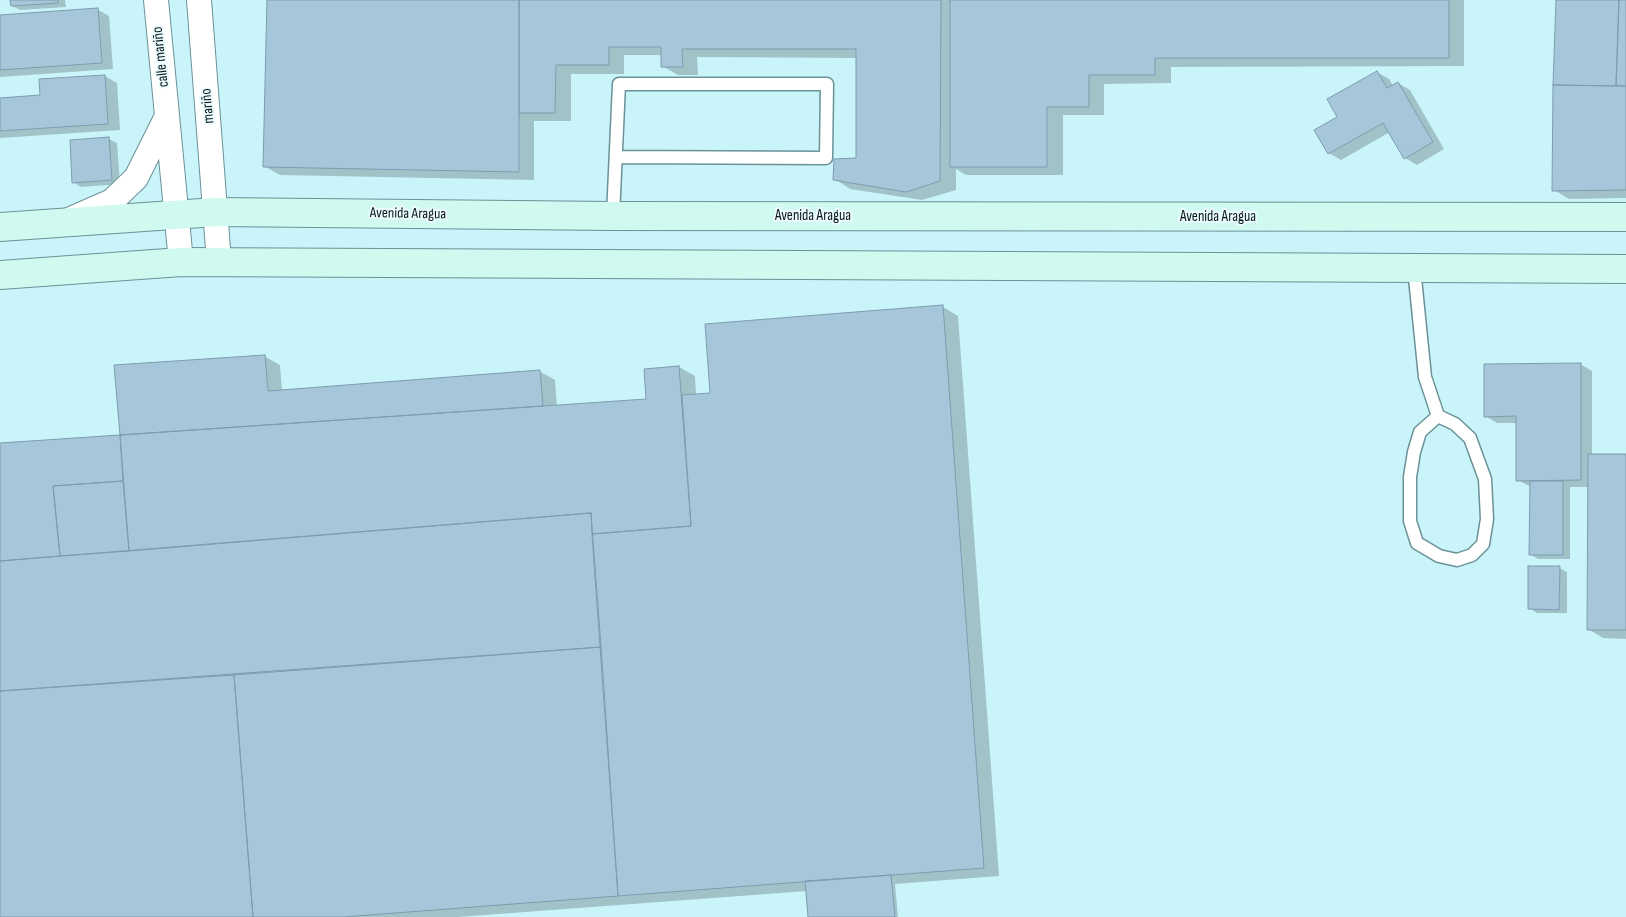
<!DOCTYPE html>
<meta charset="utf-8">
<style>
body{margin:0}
canvas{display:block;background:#c9f4f9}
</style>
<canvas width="1626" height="917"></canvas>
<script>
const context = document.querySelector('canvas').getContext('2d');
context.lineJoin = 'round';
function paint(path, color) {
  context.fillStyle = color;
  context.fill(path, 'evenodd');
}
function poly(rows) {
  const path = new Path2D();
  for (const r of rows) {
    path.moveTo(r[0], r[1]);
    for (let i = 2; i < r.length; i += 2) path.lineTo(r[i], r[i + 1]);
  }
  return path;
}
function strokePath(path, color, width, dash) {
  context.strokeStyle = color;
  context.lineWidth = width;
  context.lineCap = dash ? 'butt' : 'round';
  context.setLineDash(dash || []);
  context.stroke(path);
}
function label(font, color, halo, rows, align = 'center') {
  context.font = font + ' "Sofia Sans Condensed",sans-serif';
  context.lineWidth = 4;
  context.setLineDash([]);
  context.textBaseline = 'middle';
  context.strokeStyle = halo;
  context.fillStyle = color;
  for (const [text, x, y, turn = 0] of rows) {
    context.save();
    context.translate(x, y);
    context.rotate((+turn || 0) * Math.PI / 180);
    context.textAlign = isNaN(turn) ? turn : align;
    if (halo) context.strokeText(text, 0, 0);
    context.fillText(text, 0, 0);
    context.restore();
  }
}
paint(poly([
 [12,0,65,0,66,7,20,10,12,6],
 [268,0,1464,0,1464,66,1171,67,1171,83,1104,84,1104,115,1063,115,1063,175,966,175,956,169,956,190,922,200,850,189,835,179,857,159,857,58,697,57,698,75,678,75,662,66,662,55,624,55,624,74,571,74,571,121,534,121,534,180,280,175,264,166],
 [1557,0,1626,0,1626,198,1569,199,1554,190],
 [97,9,109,16,113,69,0,77,0,16],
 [1377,72,1389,79,1393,86,1398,83,1410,90,1444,149,1417,165,1405,158,1390,132,1341,160,1329,153,1339,118],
 [105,76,117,83,120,130,0,138,0,99,42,96],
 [109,139,117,143,120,184,81,187,73,182,71,141],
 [943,307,958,316,999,876,895,884,898,917,809,917,807,891,458,917,1,917,0,444,121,436,116,366,264,356,280,365,282,391,539,371,555,380,557,407,648,401,646,370,679,367,695,376,696,395,712,394],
 [1580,364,1592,371,1592,455,1626,455,1626,639,1603,638,1588,629,1589,487,1570,487,1570,559,1538,559,1530,554,1531,487,1518,480,1517,423,1497,423,1485,416],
 [1559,568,1567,572,1567,613,1537,613,1529,608]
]), '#0003');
const building = poly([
 [10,0,58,0,58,3,11,6,10,0],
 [267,0,519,0,519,172,263,167,267,0],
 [519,0,941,0,940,181,906,192,833,180,834,159,856,158,856,49,682,49,683,67,661,67,661,47,609,47,609,65,556,65,555,113,519,113,519,0],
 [950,0,1449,0,1449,58,1155,58,1155,75,1089,75,1089,107,1047,107,1047,167,950,167,950,0],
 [1556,0,1619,0,1616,86,1553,85,1556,0],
 [1619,0,1626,0,1626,86,1616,86,1619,0],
 [98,8,102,63,0,70,0,15,98,8],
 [1377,71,1387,88,1398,82,1433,142,1404,159,1383,123,1328,154,1314,130,1337,117,1327,99,1377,71],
 [105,75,108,124,0,131,0,98,40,95,39,79,105,75],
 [1553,85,1626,86,1626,190,1552,191,1553,85],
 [109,137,112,180,72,183,70,140,109,137],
 [943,305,984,868,618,896,592,534,691,526,682,395,710,393,705,324,943,305],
 [265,355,268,391,540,370,543,406,120,435,114,365,265,355],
 [1581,363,1581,480,1516,481,1516,416,1484,417,1484,364,1581,363],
 [679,366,691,526,592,534,591,513,129,551,120,435,646,399,644,369,679,366],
 [120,435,123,481,53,486,60,556,0,561,0,443,120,435],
 [1588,454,1626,454,1626,630,1587,630,1588,454],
 [123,481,129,551,60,556,53,486,123,481],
 [1530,481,1563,481,1563,555,1529,555,1530,481],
 [591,513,601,647,0,691,0,561,591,513],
 [1528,566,1560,566,1559,610,1528,609,1528,566],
 [601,647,618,896,343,917,253,917,234,675,601,647],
 [234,675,253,917,0,917,0,691,234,675],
 [891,875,895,917,808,917,805,881,891,875]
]);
paint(building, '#a6c6da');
strokePath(building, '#7d9caf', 1);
const lane = poly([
 [613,216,619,84,827,84,826,158,616,157],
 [1414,268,1425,377,1438,416,1455,424,1470,438,1485,479,1487,519,1483,544,1472,555,1457,560,1439,556,1417,543,1410,521,1410,477,1414,452,1420,432,1438,416]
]);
const street = poly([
 [156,0,181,262],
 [199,0,219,262],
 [71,219,112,201,136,178,167,116]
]);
const secondary = poly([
 [0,227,216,212,613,216,1626,217],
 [0,275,181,262,1626,269]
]);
strokePath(lane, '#6a9297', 15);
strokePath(street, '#6a9297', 26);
strokePath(secondary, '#6a9297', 30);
strokePath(lane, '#fff', 12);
strokePath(street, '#fff', 24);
strokePath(secondary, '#d0f9f0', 28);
label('15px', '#09191b', '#ebfbfe', [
 ["calle mariño",161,57,-96],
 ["mariño",208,106,-95],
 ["Avenida Aragua",408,214,1],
 ["Avenida Aragua",813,216],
 ["Avenida Aragua",1218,217]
]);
</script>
